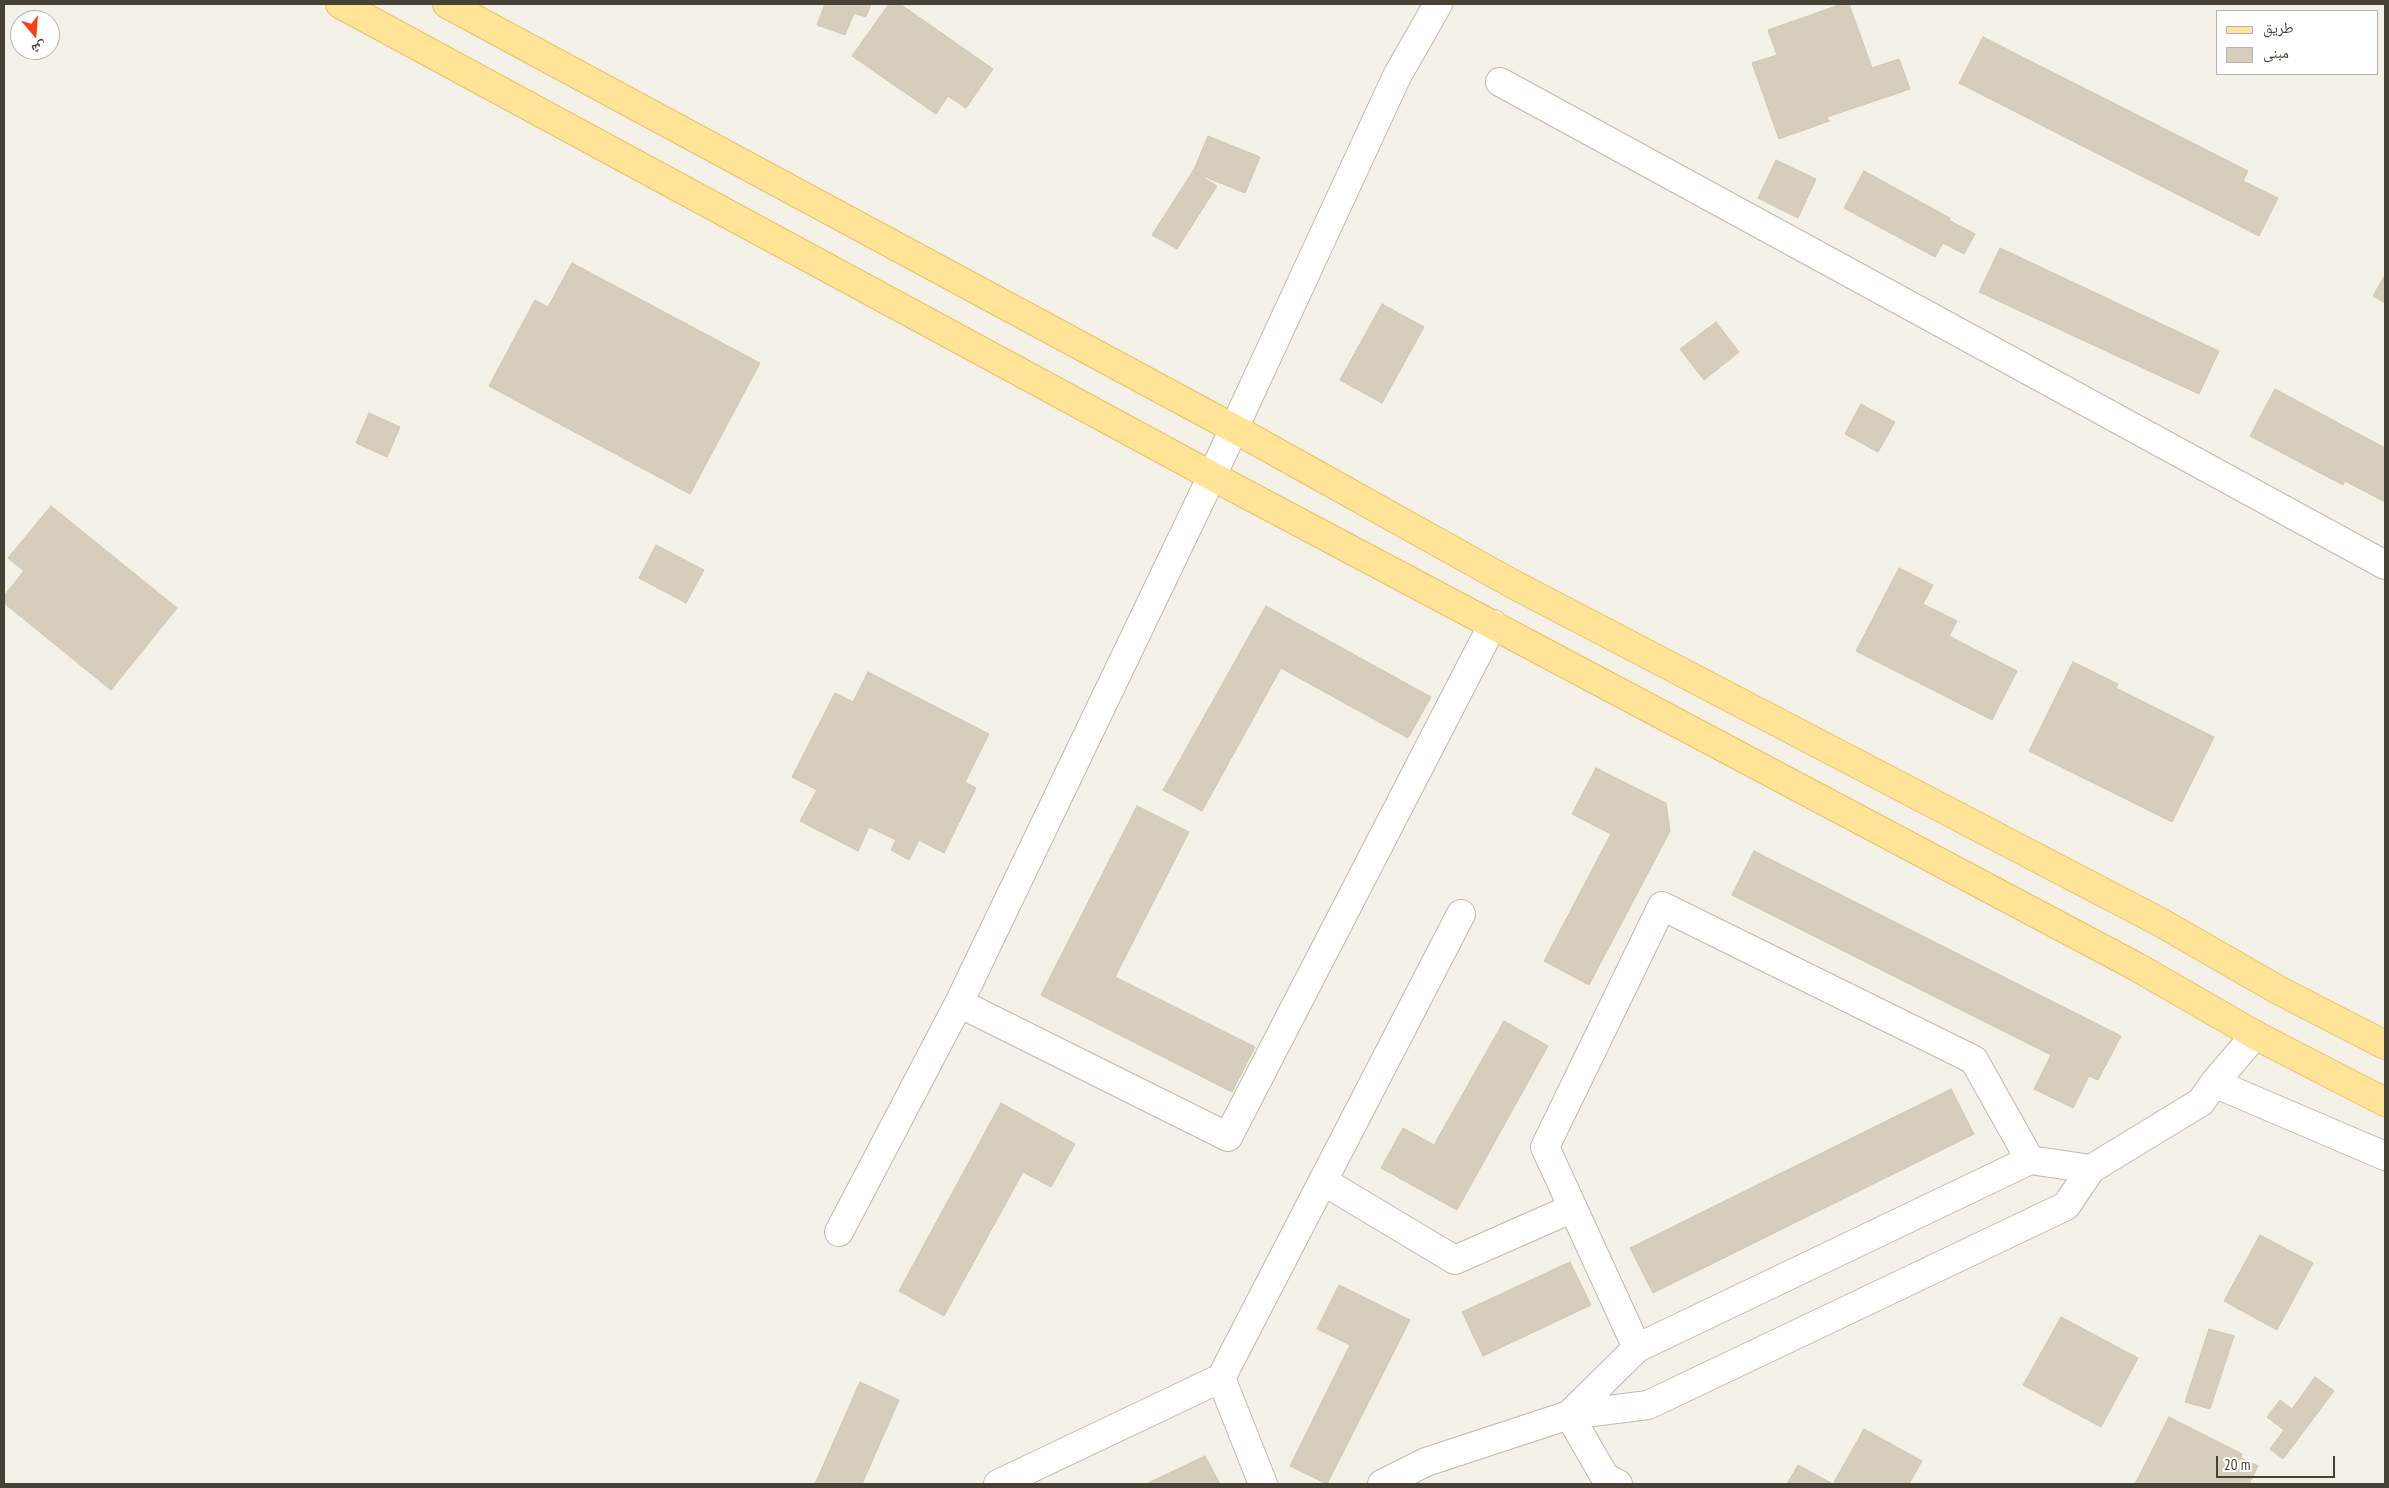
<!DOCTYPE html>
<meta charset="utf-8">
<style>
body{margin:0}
#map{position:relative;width:2389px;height:1488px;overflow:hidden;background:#f4f1e8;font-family:"PT Sans Narrow","Noto Naskh Arabic",sans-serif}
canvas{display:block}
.frame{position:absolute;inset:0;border:5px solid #474136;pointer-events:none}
.legend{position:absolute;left:2216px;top:10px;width:162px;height:65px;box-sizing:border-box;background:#fff;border:1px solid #b5b3af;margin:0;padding:6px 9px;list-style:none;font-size:15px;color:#474136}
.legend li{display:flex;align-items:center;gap:10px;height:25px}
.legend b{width:25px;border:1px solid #b5b3af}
.north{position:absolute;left:10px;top:10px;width:50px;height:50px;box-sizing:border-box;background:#fff;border:1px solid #b5b3af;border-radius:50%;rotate:162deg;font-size:14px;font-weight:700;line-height:20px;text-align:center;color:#474136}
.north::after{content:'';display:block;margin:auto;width:18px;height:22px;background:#fd3e15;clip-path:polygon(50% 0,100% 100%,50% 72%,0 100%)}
.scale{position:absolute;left:2216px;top:1456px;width:119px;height:22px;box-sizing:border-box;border:2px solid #474136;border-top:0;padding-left:6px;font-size:15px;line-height:18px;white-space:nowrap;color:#474136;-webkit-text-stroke:4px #fff;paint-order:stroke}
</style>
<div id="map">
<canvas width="2389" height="1488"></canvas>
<div class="frame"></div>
<ul class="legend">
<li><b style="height:6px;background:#ffe396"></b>طريق</li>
<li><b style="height:14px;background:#d6cdbd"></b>مبنى</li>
</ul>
<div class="north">ش</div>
<div class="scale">20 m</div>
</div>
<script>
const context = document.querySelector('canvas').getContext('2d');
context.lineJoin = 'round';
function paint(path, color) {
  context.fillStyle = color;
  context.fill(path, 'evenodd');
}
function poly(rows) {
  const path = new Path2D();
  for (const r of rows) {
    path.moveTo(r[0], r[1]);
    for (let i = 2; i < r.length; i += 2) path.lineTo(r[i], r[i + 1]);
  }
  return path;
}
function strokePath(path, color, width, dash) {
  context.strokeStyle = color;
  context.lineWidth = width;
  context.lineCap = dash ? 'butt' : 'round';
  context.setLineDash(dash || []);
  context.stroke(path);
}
const building = poly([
 [825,4,871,4,866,17,854,13,845,35,817,25,825,4],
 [889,4,900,4,993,69,966,108,948,96,936,114,852,56,889,4],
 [1842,4,1849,4,1872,68,1899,59,1910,89,1827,117,1829,121,1779,139,1752,63,1777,55,1768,30,1842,4],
 [1983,37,2248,171,2243,181,2278,198,2259,236,1959,83,1983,37],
 [1208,136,1260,157,1245,193,1193,172,1208,136],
 [1776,160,1816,179,1798,218,1758,198,1776,160],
 [1193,171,1217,186,1177,249,1152,235,1193,171],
 [1864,171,1950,218,1949,220,1975,234,1964,254,1943,243,1935,257,1844,208,1864,171],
 [2000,248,2219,351,2199,394,1979,292,2000,248],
 [572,263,760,363,690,494,489,386,535,300,548,307,572,263],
 [2385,275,2385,303,2373,296,2385,275],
 [1382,304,1424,327,1382,403,1340,380,1382,304],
 [1716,322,1739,352,1704,380,1680,349,1716,322],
 [2275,389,2385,448,2385,502,2345,481,2343,485,2250,436,2275,389],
 [1861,404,1895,422,1878,452,1845,434,1861,404],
 [369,413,400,427,387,457,356,443,369,413],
 [51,506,177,608,111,690,4,603,4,596,24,571,8,558,51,506],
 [656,545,704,570,686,603,639,578,656,545],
 [1899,568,1933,585,1923,604,1957,621,1949,636,2017,671,1992,720,1856,651,1899,568],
 [1266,606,1431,697,1408,738,1281,668,1202,811,1163,790,1266,606],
 [2073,662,2118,684,2116,688,2214,737,2172,822,2029,751,2073,662],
 [868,672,989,734,965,782,976,788,944,853,919,840,909,860,891,850,896,840,869,827,858,851,800,821,817,790,792,777,835,693,853,702,868,672],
 [1596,768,1666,803,1670,831,1589,985,1544,961,1611,834,1572,814,1596,768],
 [1137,806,1189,832,1115,977,1255,1047,1232,1092,1041,995,1137,806],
 [1754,851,2121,1036,2098,1080,2089,1076,2073,1108,2034,1089,2051,1055,1732,895,1754,851],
 [1504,1021,1548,1046,1457,1210,1381,1168,1403,1128,1434,1145,1504,1021],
 [1951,1089,1974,1134,1653,1293,1630,1248,1951,1089],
 [1001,1103,1075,1144,1051,1187,1023,1172,944,1316,899,1291,1001,1103],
 [2260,1235,2313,1263,2277,1330,2224,1301,2260,1235],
 [1570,1262,1591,1305,1483,1356,1462,1312,1570,1262],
 [1339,1285,1410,1320,1327,1484,1290,1466,1350,1345,1317,1329,1339,1285],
 [2061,1317,2138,1358,2101,1427,2023,1385,2061,1317],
 [2209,1329,2234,1336,2210,1409,2185,1402,2209,1329],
 [2315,1377,2334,1391,2283,1459,2270,1449,2284,1430,2267,1417,2280,1400,2292,1409,2315,1377],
 [860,1382,899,1400,862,1484,815,1484,860,1382],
 [2169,1417,2242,1454,2241,1458,2258,1466,2249,1484,2135,1484,2169,1417],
 [1864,1429,1922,1461,1909,1484,1787,1484,1798,1465,1833,1484,1864,1429],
 [1205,1456,1220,1484,1146,1484,1205,1456]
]);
paint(building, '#d6cdbd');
strokePath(building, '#d1c5b0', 1);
const minor = poly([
 [1500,82,2385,565],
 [959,1003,1228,1137,1493,624],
 [2214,1083,2385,1156],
 [1323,1181,1455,1260,1573,1208],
 [839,1232,959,1003,1212,476,1397,76,1438,4],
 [1637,1348,1545,1147,1662,906,1974,1060,2030,1160],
 [1221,1378,1263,1484],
 [1569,1415,1637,1348,2030,1160,2091,1169],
 [1569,1415,1605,1477,1618,1484],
 [998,1484,1221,1378,1461,914],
 [1382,1484,1426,1462,1569,1415,1648,1405,2066,1206,2091,1169,2201,1102,2214,1083,2255,1035]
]);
const major = poly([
 [340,4,1212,476,2137,967,2255,1035,2385,1102],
 [447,4,1233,428,1511,583,2160,922,2280,991,2385,1045]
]);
strokePath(minor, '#c0b9aa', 30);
strokePath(major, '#e6c264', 30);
strokePath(minor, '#fff', 28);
strokePath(major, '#ffe396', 28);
</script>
